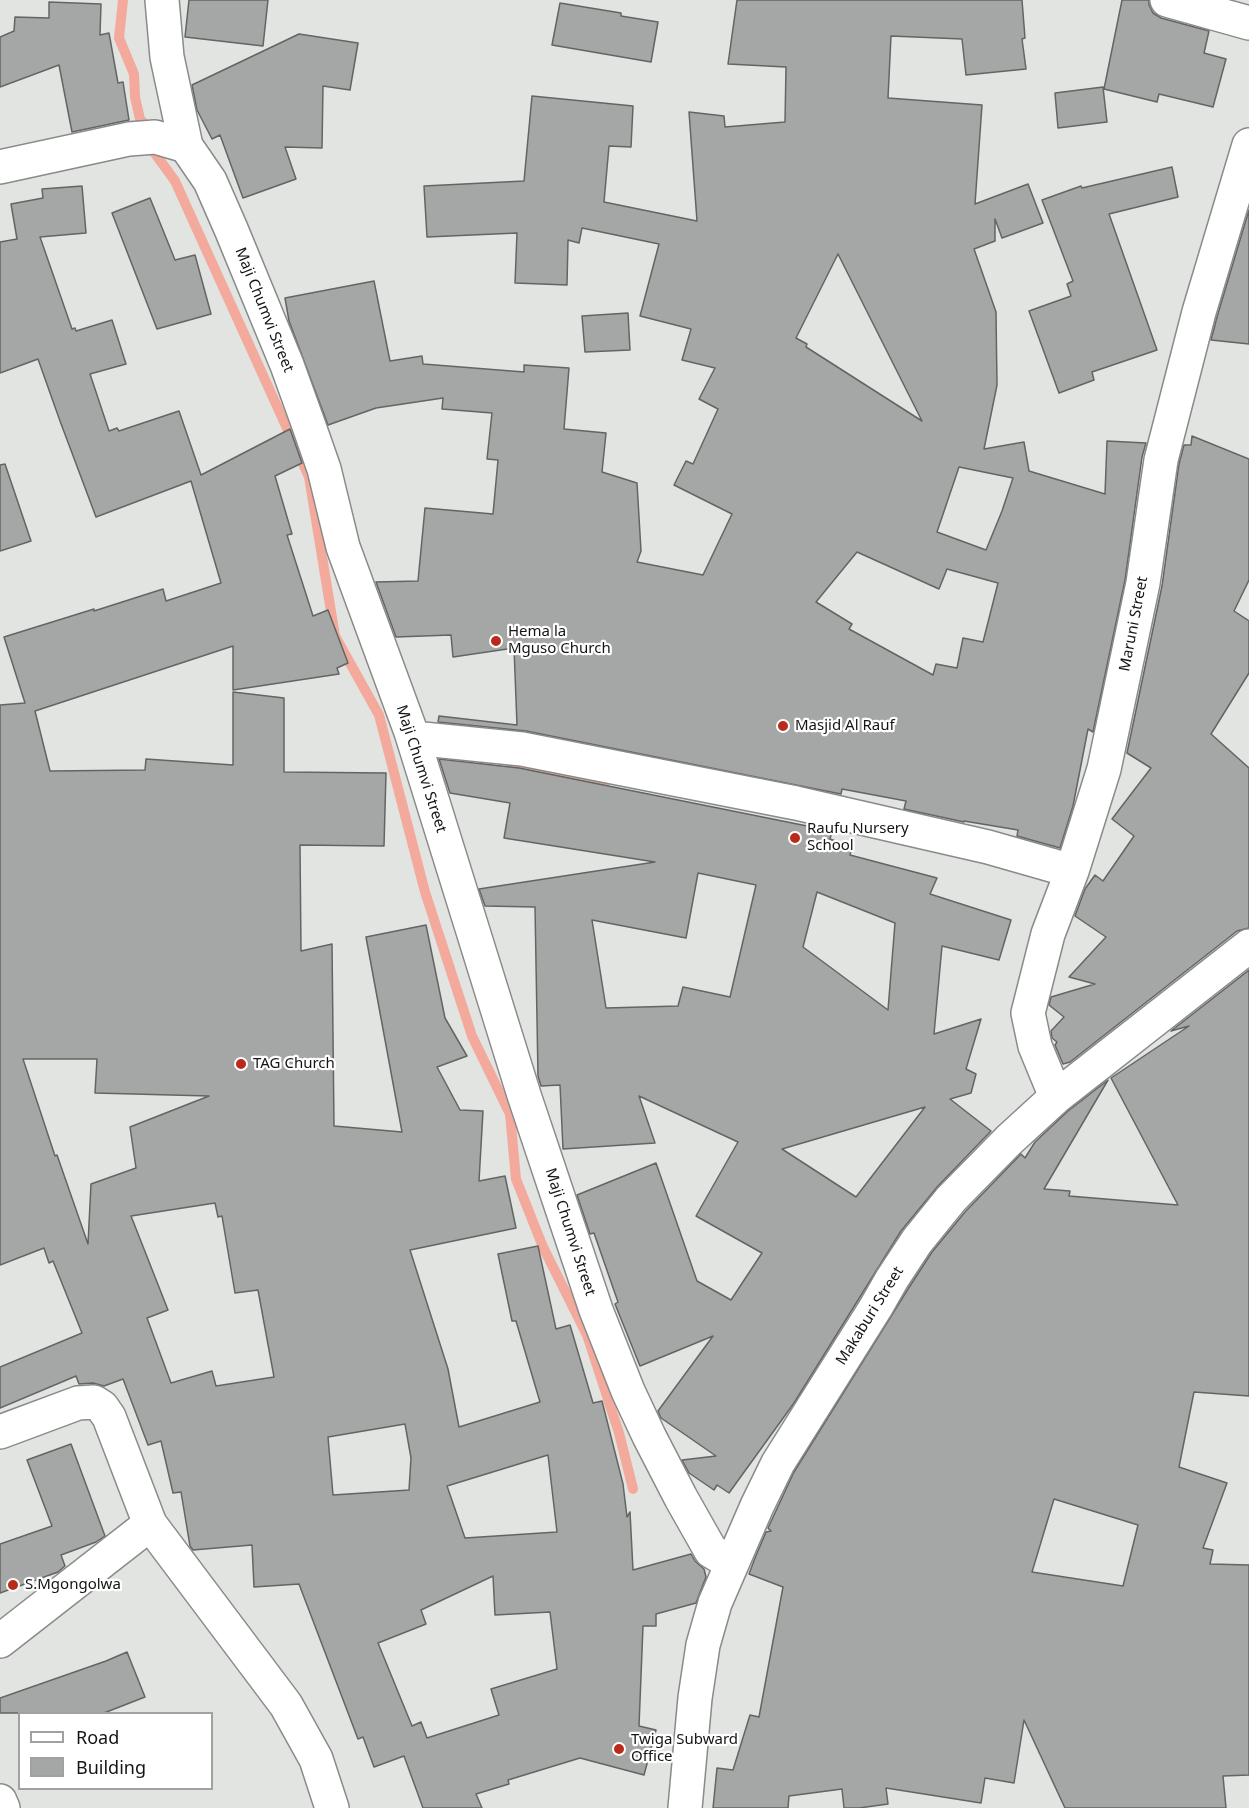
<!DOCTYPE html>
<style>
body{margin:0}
#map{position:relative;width:1249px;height:1808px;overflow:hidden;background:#e1e4e1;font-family:"Noto Sans",sans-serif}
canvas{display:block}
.legend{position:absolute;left:18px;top:1712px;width:195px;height:78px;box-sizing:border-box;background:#fff;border:2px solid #a1a1a1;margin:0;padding:8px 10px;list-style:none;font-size:18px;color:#131413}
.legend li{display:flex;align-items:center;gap:12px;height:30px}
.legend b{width:30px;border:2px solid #a1a1a1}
</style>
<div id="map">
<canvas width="1249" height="1808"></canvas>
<ul class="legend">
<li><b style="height:8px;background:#fff"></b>Road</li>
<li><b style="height:16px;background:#a4a7a5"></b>Building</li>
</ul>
</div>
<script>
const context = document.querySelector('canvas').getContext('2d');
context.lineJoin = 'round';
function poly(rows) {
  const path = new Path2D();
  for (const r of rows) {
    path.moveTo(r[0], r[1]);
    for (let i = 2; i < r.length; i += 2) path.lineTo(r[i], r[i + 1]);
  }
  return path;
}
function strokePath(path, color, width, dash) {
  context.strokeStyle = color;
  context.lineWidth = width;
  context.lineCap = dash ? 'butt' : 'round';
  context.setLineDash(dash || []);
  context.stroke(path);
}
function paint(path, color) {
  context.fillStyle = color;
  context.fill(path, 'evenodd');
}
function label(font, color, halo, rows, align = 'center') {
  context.font = font + ' "Noto Sans",sans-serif';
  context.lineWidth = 4.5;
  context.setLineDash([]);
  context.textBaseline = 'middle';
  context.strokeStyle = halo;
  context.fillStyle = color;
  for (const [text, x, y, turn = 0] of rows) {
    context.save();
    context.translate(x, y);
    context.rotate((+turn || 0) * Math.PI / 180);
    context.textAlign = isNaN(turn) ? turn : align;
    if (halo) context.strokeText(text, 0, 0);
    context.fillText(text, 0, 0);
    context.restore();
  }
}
strokePath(poly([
 [123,0,119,38,134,74,135,97,140,119,150,130],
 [153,143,151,148,175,181,309,477,335,636,379,715,425,892,472,1036,510,1114,516,1179,543,1247,587,1335,619,1433,633,1489],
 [509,762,537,771,605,782]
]), '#f3aa9d', 10);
const building = poly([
 [189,0,268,0,263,46,185,37,189,0],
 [737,0,1022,0,1025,38,1022,39,1026,69,966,75,962,39,891,36,888,98,982,105,975,204,1028,184,1043,223,1002,238,995,219,995,241,974,249,996,312,997,385,984,449,1024,442,1029,471,1105,494,1107,441,1146,443,1142,457,1125,580,1093,732,1088,729,1073,806,1060,848,1017,836,1018,830,964,821,964,822,904,809,906,801,842,789,841,794,526,731,438,722,439,716,517,725,514,648,453,657,451,635,396,637,376,582,418,581,425,508,493,514,498,460,487,459,492,413,442,409,443,398,376,408,328,425,289,321,285,298,374,281,390,361,422,356,423,364,524,372,524,365,569,368,564,429,606,433,602,472,637,483,641,551,637,562,703,575,732,514,674,485,686,461,693,464,718,409,699,399,715,368,682,360,691,329,640,316,659,244,582,228,579,243,568,240,567,285,515,283,517,233,427,237,424,186,524,181,532,96,633,106,631,147,609,146,604,202,697,221,689,112,724,116,725,127,785,122,786,67,728,64,737,0],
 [838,254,922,421,806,347,807,344,796,338,838,254],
 [959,467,1013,478,1002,511,986,550,937,532,959,467],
 [857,552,939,589,947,569,998,583,983,642,963,638,957,668,936,664,933,675,849,629,852,624,816,602,857,552],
 [1122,0,1149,0,1149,5,1153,13,1161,18,1209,31,1204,53,1226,59,1213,107,1159,94,1157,102,1104,89,1122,0],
 [49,2,101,4,100,35,109,33,118,83,123,82,129,120,72,132,59,65,0,87,0,37,14,31,15,17,49,18,49,2],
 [560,3,621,13,621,16,658,22,651,62,552,45,560,3],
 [299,34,358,43,350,90,323,86,322,148,285,147,296,179,243,198,220,135,212,139,197,110,192,85,299,34],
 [1103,87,1107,122,1058,128,1055,93,1103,87],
 [1172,167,1178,197,1109,214,1157,350,1092,372,1094,380,1059,393,1029,311,1071,296,1067,284,1073,281,1042,200,1081,186,1082,188,1172,167],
 [82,186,86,233,40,237,72,329,75,328,76,331,112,320,126,364,90,374,109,431,117,428,119,431,179,411,201,475,290,429,302,463,275,476,292,534,287,535,313,616,328,610,348,663,337,668,339,674,233,690,233,646,35,711,50,771,145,770,146,759,233,765,233,692,284,698,284,772,386,773,384,846,300,845,301,951,332,944,334,1126,402,1132,366,937,426,925,445,1018,467,1056,437,1067,460,1110,483,1111,479,1181,505,1176,516,1228,410,1250,448,1369,459,1427,540,1402,516,1321,512,1321,498,1254,538,1246,556,1329,570,1325,593,1403,602,1401,623,1484,627,1517,630,1512,633,1570,691,1554,695,1561,704,1569,706,1577,696,1603,656,1614,656,1626,643,1626,639,1726,656,1730,644,1775,580,1758,508,1780,509,1784,476,1794,482,1808,423,1808,404,1756,374,1767,363,1737,358,1739,299,1584,254,1587,252,1545,193,1550,190,1546,181,1492,173,1493,161,1441,148,1445,123,1379,104,1386,93,1383,79,1384,76,1376,0,1408,0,1367,82,1333,53,1261,49,1263,44,1248,0,1265,0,705,25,703,4,637,94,609,94,611,163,589,166,601,221,583,191,481,96,517,60,421,38,359,0,373,0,242,17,239,11,204,43,198,42,189,82,186],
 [23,1059,97,1059,95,1093,209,1096,130,1127,136,1168,91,1184,88,1244,57,1155,55,1156,23,1059],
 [215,1203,218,1217,222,1216,235,1293,258,1290,274,1377,216,1386,212,1371,171,1383,147,1318,168,1310,131,1216,215,1203],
 [405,1424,411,1458,409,1490,333,1495,328,1437,405,1424],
 [548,1455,557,1532,465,1538,447,1486,548,1455],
 [493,1576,495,1615,550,1612,557,1669,491,1689,499,1715,427,1738,421,1722,412,1726,378,1643,426,1624,421,1610,493,1576],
 [150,198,175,260,195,255,211,314,157,329,112,213,150,198],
 [1249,210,1249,344,1211,340,1217,317,1249,210],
 [628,313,630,350,585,352,582,316,628,313],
 [1192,436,1249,459,1249,580,1234,611,1249,621,1249,673,1211,734,1249,768,1249,928,1237,931,1070,1062,1063,1064,1055,1045,1057,1042,1052,1038,1051,1031,1064,1017,1049,1005,1051,997,1095,984,1069,977,1106,937,1075,916,1085,889,1095,875,1103,881,1134,836,1112,819,1151,768,1127,753,1162,586,1179,464,1184,445,1191,445,1192,436],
 [5,464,31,541,0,551,0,465,5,464],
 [439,759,519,768,832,831,830,839,852,847,850,855,937,878,930,894,1011,920,999,960,942,946,934,1034,981,1019,966,1069,976,1074,971,1093,950,1099,991,1131,938,1186,901,1231,794,1403,729,1493,717,1485,714,1490,689,1473,682,1460,716,1456,661,1418,658,1411,713,1336,640,1366,615,1304,618,1302,594,1233,590,1234,577,1195,656,1163,697,1281,731,1300,762,1253,696,1216,738,1142,639,1096,655,1143,563,1149,560,1085,541,1086,538,1076,535,907,485,906,479,889,655,862,504,838,510,803,450,793,439,759],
 [698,873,756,885,730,997,683,987,678,1006,606,1008,592,920,686,938,698,873],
 [817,892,895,923,888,1010,803,947,817,892],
 [925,1107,856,1197,782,1149,925,1107],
 [1249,970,1249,1396,1194,1392,1179,1467,1227,1483,1203,1548,1213,1550,1210,1564,1249,1565,1249,1775,1223,1776,1226,1808,1065,1808,1024,1720,1014,1783,985,1778,981,1803,886,1788,888,1804,859,1808,844,1808,842,1789,789,1796,788,1808,713,1808,717,1768,733,1770,750,1715,759,1717,783,1587,749,1574,755,1558,766,1532,771,1531,768,1528,794,1472,908,1289,932,1252,965,1212,1021,1154,1025,1158,1035,1142,1068,1111,1108,1080,1044,1189,1070,1191,1069,1196,1178,1205,1111,1078,1189,1026,1171,1031,1249,970],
 [1054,1499,1138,1525,1123,1586,1032,1572,1054,1499],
 [71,1444,105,1536,96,1542,61,1555,65,1566,58,1572,0,1593,0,1544,52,1526,27,1460,71,1444],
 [127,1652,145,1697,104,1713,0,1713,0,1698,106,1661,127,1652]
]);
paint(building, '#a4a7a5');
strokePath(building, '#636563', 1.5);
const street = poly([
 [162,0,167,57,186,146],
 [1167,0,1249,23],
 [0,167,129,139,155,137,186,146,210,181,231,229,287,365,309,426,324,469,343,547,411,732,524,1095,596,1310,628,1391,649,1436,681,1498,711,1551,731,1563],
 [413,738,522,749,796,803,988,847,1072,871],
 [1056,1097,1035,1046,1028,1013,1048,934,1072,871,1104,769,1143,583,1161,460,1199,312,1249,145],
 [0,1432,78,1403,94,1402,102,1407,109,1417,150,1524,286,1705,316,1759,332,1808],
 [0,1641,150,1524],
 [0,1801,3,1808],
 [685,1808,695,1698,703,1645,715,1603,757,1506,778,1463,876,1307,892,1279,917,1241,951,1199,1009,1140,1056,1097,1249,946]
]);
strokePath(street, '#898b89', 36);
strokePath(street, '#fff', 33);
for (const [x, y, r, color] of [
 [496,641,6,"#b82b1b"],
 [783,726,6,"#b82b1b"],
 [795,838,6,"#b82b1b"],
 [241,1064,6,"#b82b1b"],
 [13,1585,6,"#b82b1b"],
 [619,1749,6,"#b82b1b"]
]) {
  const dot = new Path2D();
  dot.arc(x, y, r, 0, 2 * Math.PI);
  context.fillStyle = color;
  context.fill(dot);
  strokePath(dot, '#fff', 2);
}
label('15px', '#131413', '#fff', [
 ["Maji Chumvi Street",264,310,68],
 ["Maruni Street",1134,624,-79],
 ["Maji Chumvi Street",421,769,72],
 ["Maji Chumvi Street",570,1232,72],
 ["Makaburi Street",870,1316,-58]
]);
label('15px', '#131413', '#fff', [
 ["Hema la",508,632],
 ["Mguso Church",508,649],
 ["Masjid Al Rauf",795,726],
 ["Raufu Nursery",807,829],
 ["School",807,846],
 ["TAG Church",253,1064],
 ["S.Mgongolwa",25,1585],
 ["Twiga Subward",631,1740],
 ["Office",631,1757]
], 'left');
</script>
